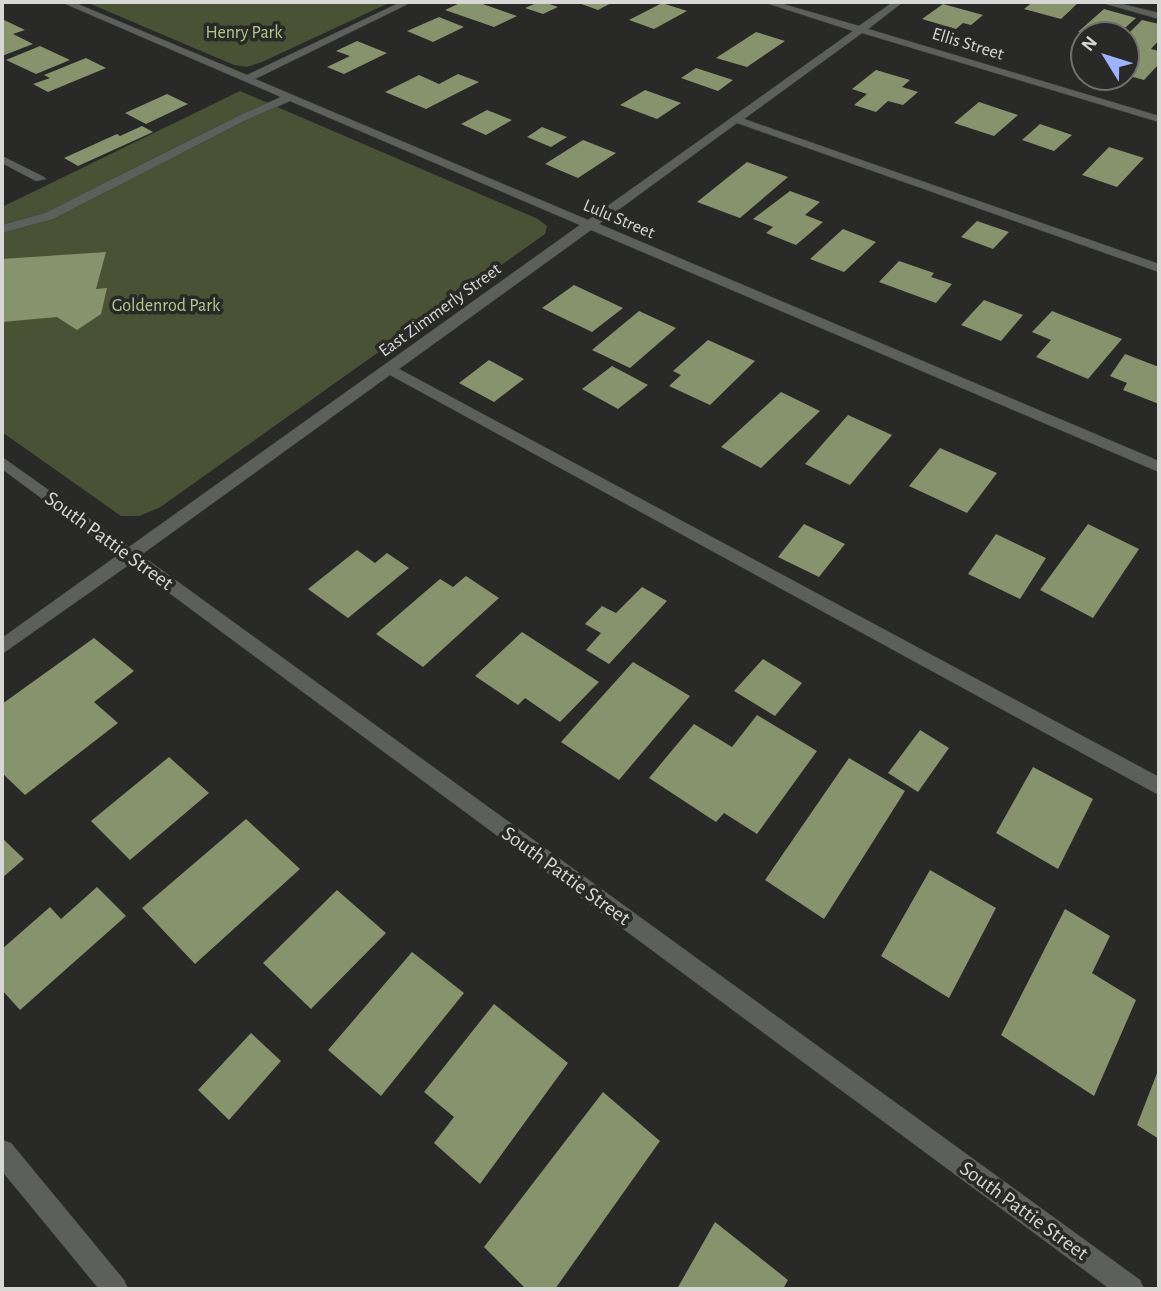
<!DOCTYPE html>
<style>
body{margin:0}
#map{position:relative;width:1161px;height:1291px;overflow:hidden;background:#292a27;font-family:"Alegreya Sans",sans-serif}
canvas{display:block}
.frame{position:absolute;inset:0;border:4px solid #d7d7d5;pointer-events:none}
.north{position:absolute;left:1070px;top:21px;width:70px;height:70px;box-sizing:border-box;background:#292a27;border:2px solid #6f6f6d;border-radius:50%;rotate:308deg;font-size:19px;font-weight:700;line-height:28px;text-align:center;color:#d7d7d5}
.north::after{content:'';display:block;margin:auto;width:24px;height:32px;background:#9fb3fd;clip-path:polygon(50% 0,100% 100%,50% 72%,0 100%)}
</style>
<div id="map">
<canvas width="1161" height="1291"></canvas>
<div class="frame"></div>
<div class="north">N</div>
</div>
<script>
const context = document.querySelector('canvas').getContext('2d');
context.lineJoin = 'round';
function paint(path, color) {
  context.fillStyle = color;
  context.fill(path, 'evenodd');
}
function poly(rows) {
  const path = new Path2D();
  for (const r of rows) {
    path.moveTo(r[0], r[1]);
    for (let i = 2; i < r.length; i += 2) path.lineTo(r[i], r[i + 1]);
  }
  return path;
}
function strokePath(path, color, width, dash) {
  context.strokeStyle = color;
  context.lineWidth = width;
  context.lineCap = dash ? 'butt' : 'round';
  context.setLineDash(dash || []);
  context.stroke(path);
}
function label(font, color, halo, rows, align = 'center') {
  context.font = font + ' "Alegreya Sans",sans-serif';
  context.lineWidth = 7;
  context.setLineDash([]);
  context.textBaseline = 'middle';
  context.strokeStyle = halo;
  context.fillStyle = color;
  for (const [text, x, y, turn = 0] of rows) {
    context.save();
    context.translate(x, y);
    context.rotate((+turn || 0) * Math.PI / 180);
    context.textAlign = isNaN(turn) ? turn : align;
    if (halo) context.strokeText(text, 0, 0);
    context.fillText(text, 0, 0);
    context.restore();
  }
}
paint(poly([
 [86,2,391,2,262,62,247,67,234,65],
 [240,91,538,219,547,226,545,234,159,508,139,516,121,516,2,432,2,207]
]), '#495235');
paint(poly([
 [462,2,477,2,517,16,494,27,445,10],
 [539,2,544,2,558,7,543,14,525,8],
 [576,2,613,2,598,10],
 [1033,2,1079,2,1061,19,1024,9],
 [662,3,687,11,654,29,629,20],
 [943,4,983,15,971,25,963,23,956,29,922,19],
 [1104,9,1136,18,1117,35,1091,35,1078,32],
 [439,17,464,27,433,42,407,31],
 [2,19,25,30,13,34,33,44,2,56],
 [1142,20,1159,24,1159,40,1151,49,1159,51,1159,64,1144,80,1126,75,1126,36],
 [756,32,785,41,747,67,716,58],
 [357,41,387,53,344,74,327,67,350,56,336,51],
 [40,46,70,60,36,74,6,60],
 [86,58,106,68,48,92,33,84,50,78,44,75],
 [696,68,733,80,718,91,681,78],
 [876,70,910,80,902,87,918,92,903,105,888,101,876,112,854,105,867,94,852,89],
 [458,74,479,82,426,109,385,92,419,75,439,84],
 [645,90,681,103,657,119,620,105],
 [167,94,188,104,146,124,125,113],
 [979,102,1018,115,994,136,954,123],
 [487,110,512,120,486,135,461,124],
 [1040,124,1072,135,1054,151,1022,140],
 [142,126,153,132,78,166,64,158,117,134,120,136],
 [542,127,567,137,551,147,527,137],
 [583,140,616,153,578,178,545,164],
 [1109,147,1144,158,1117,187,1082,175],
 [747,162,788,177,740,218,697,202],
 [790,191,820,202,805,215,823,222,796,245,766,233,773,227,753,219],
 [977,221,1009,232,993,249,961,237],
 [843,229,876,242,844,272,810,259],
 [106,252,96,289,107,288,101,314,77,330,57,317,2,322,2,259],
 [899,261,934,273,931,277,952,284,936,303,879,282],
 [574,285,623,308,592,332,542,308],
 [984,300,1023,315,1001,341,961,325],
 [639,311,676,328,630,368,592,350],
 [1052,311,1122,339,1088,379,1036,357,1051,340,1032,332],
 [708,340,755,361,710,405,669,386,681,375,673,371],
 [1125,354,1159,367,1159,404,1123,390,1127,383,1110,376],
 [489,360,524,379,494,402,459,383],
 [612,366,648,385,618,409,582,389],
 [781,392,820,411,761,468,721,447],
 [848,415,892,435,850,485,805,464],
 [940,448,997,473,967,513,909,486],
 [804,524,845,544,819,577,778,557],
 [1088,524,1139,549,1093,618,1040,590],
 [996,534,1046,558,1020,599,968,574],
 [357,550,375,563,387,553,409,568,348,618,308,589],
 [466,576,499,598,423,667,376,634,440,579,453,587],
 [642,587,667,601,609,664,586,650,601,633,585,624,602,606,616,613],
 [522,632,599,682,560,722,525,698,518,705,475,676],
 [94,638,134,671,94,702,118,723,25,795,2,773,2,704],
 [763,659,802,683,775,716,734,691],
 [633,662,690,696,619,780,561,742],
 [757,715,817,751,757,834,724,813,716,822,649,778,694,724,732,747],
 [920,730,949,748,918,792,888,773],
 [169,757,209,793,130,860,91,821],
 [849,758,905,791,824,919,765,880],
 [1033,767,1093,799,1058,869,996,833],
 [246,819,300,869,195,964,142,908],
 [2,838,24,859,2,878],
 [930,870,996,908,949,998,881,956],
 [97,887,126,916,20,1010,2,990,2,949,50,907,61,919],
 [337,890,386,933,311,1009,263,963],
 [1065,909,1110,936,1092,973,1136,1000,1094,1096,1001,1035],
 [412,952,464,993,381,1096,328,1050],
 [494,1004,568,1063,480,1184,434,1143,454,1117,424,1092],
 [251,1033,281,1061,229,1120,198,1090],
 [1159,1068,1159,1139,1137,1125],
 [603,1092,660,1141,555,1289,526,1289,484,1247],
 [715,1222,788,1280,783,1289,677,1289]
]), '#87936d');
const minor = poly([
 [61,2,73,2,247,75,401,2,412,2,255,79,588,220,853,31,763,2,776,2,859,26,893,2,903,2,868,29,1159,116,1159,122,862,33,744,119,1159,264,1159,272,737,123,599,224,1159,461,1159,472,591,230,399,369,1159,777,1159,795,390,375,141,555,1140,1280,1144,1289,1110,1289,130,564,2,654,2,638,118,555,2,469,2,457,129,547,580,225,290,101,246,120,53,219,2,233,2,225,45,213,238,116,281,97,61,2],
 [1099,2,1114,2,1159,13,1159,19,1099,2],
 [2,156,44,177,46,179,36,181,2,163,2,156],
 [2,1140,11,1143,124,1280,128,1289,99,1289,2,1171,2,1140]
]);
strokePath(minor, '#444543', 1);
paint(minor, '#5d5f5b');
label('18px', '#b5c88a', '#292a27', [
 ["Henry Park",244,33],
 ["Goldenrod Park",166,306]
]);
label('18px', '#d7d7d5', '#292a27', [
 ["Ellis Street",968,44,17],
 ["Lulu Street",619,219,23],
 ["East Zimmerly Street",440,310,-36]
]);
label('21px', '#d7d7d5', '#292a27', [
 ["South Pattie Street",109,541,36],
 ["South Pattie Street",566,876,36],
 ["South Pattie Street",1024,1211,36]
]);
</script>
